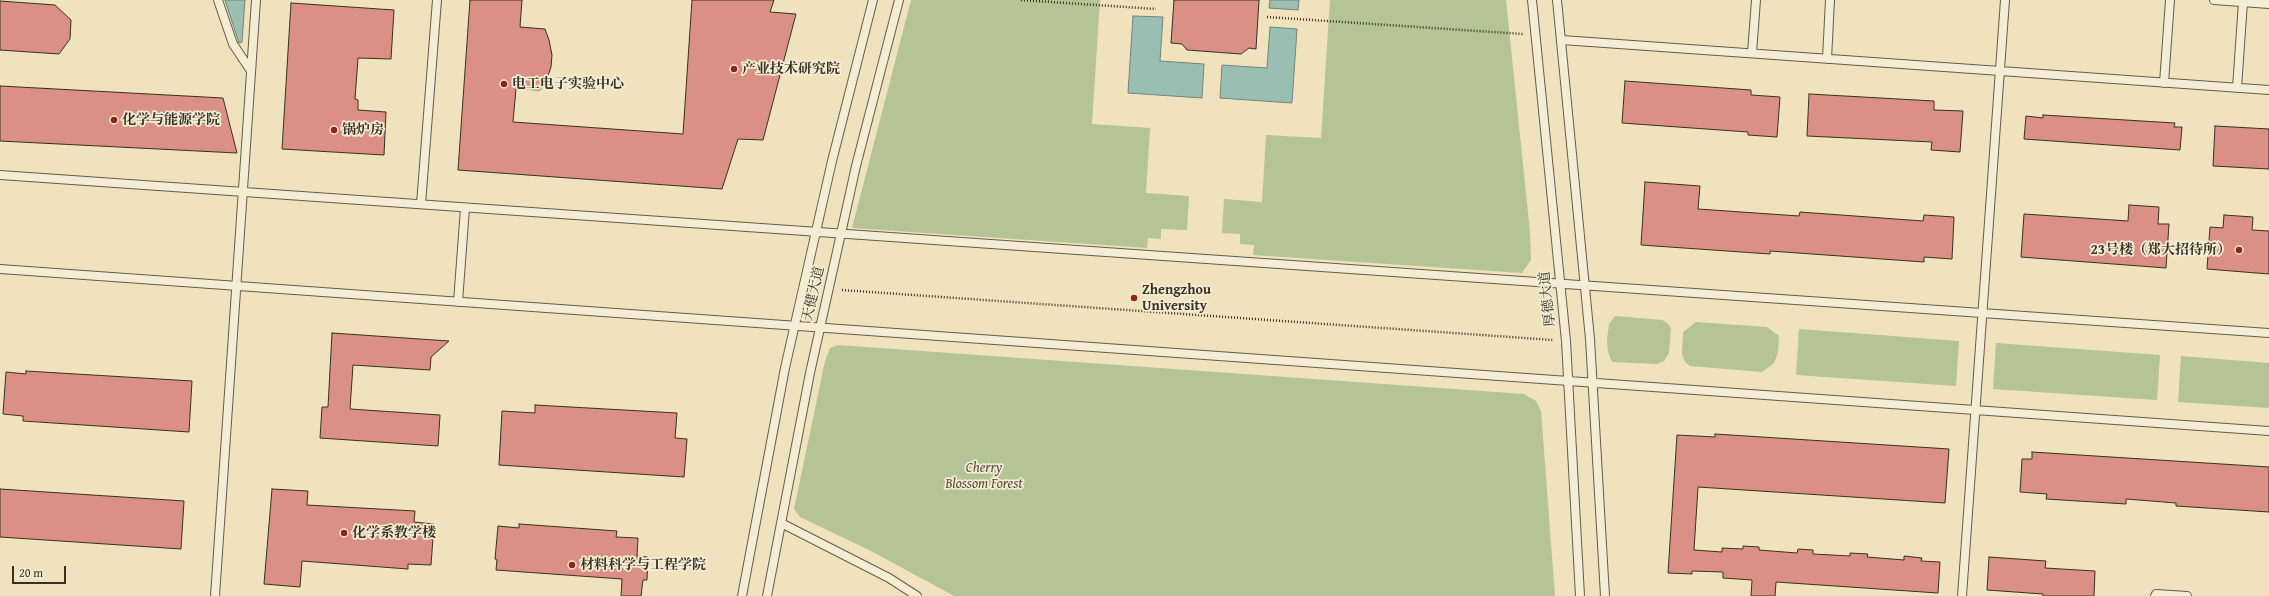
<!DOCTYPE html>
<meta charset="utf-8">
<style>
body{margin:0}
#map{position:relative;width:2269px;height:596px;overflow:hidden;background:#efe2bd;font-family:"Gentium Book Plus",serif}
canvas{display:block}
.scale{position:absolute;left:12px;top:566px;width:54px;height:18px;box-sizing:border-box;border:2px solid #383025;border-top:0;padding-left:5px;font-size:12px;line-height:14px;white-space:nowrap;color:#383025;-webkit-text-stroke:3px #f5ecd4;paint-order:stroke}
</style>
<div id="map">
<canvas width="2269" height="596"></canvas>
<div class="scale">20 m</div>
</div>
<script>
const context = document.querySelector('canvas').getContext('2d');
context.lineJoin = 'round';
function paint(path, color) {
  context.fillStyle = color;
  context.fill(path, 'evenodd');
}
function poly(rows) {
  const path = new Path2D();
  for (const r of rows) {
    path.moveTo(r[0], r[1]);
    for (let i = 2; i < r.length; i += 2) path.lineTo(r[i], r[i + 1]);
  }
  return path;
}
function strokePath(path, color, width, dash) {
  context.strokeStyle = color;
  context.lineWidth = width;
  context.lineCap = dash ? 'butt' : 'round';
  context.setLineDash(dash || []);
  context.stroke(path);
}
function label(font, color, halo, rows, align = 'center') {
  context.font = font + ' "Gentium Book Plus","Noto Serif SC",serif';
  context.lineWidth = 3.5;
  context.setLineDash([]);
  context.textBaseline = 'middle';
  context.strokeStyle = halo;
  context.fillStyle = color;
  for (const [text, x, y, turn = 0] of rows) {
    context.save();
    context.translate(x, y);
    context.rotate((+turn || 0) * Math.PI / 180);
    context.textAlign = isNaN(turn) ? turn : align;
    if (halo) context.strokeText(text, 0, 0);
    context.fillText(text, 0, 0);
    context.restore();
  }
}
paint(poly([
 [911,0,1100,0,1092,124,1150,128,1146,193,1189,196,1187,230,1161,229,1161,239,1148,238,1147,248,852,228],
 [1330,0,1506,0,1530,232,1531,260,1522,273,1253,255,1254,245,1240,244,1240,234,1222,233,1224,199,1262,202,1266,135,1321,138],
 [1615,316,1663,320,1668,324,1671,328,1669,353,1664,361,1657,364,1612,362,1608,352,1607,340,1609,324],
 [1696,322,1767,327,1779,336,1778,353,1774,363,1762,372,1690,366,1685,362,1682,354,1683,332],
 [1799,329,1959,341,1956,386,1796,375],
 [1996,343,2160,355,2157,400,1993,389],
 [838,345,1524,394,1536,401,1541,411,1555,596,954,596,871,551,800,517,794,509,825,361,830,348],
 [2181,356,2269,363,2269,408,2178,402]
]), '#b4c495');
const water = poly([
 [225,0,245,0,242,42,239,43,225,0],
 [1270,0,1299,0,1298,10,1269,8,1270,0],
 [1133,16,1163,17,1160,61,1204,64,1202,98,1128,93,1133,16],
 [1270,27,1297,29,1292,103,1220,98,1222,65,1267,68,1270,27]
]);
paint(water, '#9abeb2');
strokePath(water, '#73857a', 1);
const building = poly([
 [470,0,522,0,520,27,545,29,549,40,552,55,551,67,547,79,540,90,516,89,513,122,683,134,692,0,774,0,770,12,796,14,763,140,738,139,722,189,458,170,470,0],
 [1174,0,1259,0,1256,49,1249,48,1241,54,1187,50,1182,44,1171,43,1174,0],
 [0,1,55,5,71,20,70,39,59,54,0,50,0,1],
 [291,3,394,10,391,59,358,58,355,99,358,100,358,110,386,112,384,155,282,149,291,3],
 [1625,81,1751,90,1751,95,1780,97,1777,137,1748,135,1748,132,1622,123,1625,81],
 [0,86,223,98,237,153,0,141,0,86],
 [1809,94,1934,101,1934,110,1963,111,1960,152,1931,150,1932,142,1807,136,1809,94],
 [2043,115,2175,123,2174,127,2182,127,2180,150,2024,139,2026,116,2043,118,2043,115],
 [2215,126,2269,129,2269,169,2213,166,2215,126],
 [1645,182,1700,186,1698,209,1799,216,1800,212,1923,221,1924,215,1954,217,1952,259,1924,257,1924,262,1770,251,1770,254,1641,245,1645,182],
 [2129,205,2159,207,2158,224,2169,224,2166,268,2021,257,2024,214,2128,221,2129,205],
 [2224,215,2253,217,2252,230,2269,231,2269,274,2207,269,2210,227,2223,228,2224,215],
 [332,333,449,341,431,357,430,370,353,365,350,409,440,415,438,446,320,438,322,407,328,407,332,333],
 [26,371,192,381,189,432,23,421,23,416,3,414,6,372,26,374,26,371],
 [535,405,677,413,675,438,687,439,684,477,499,465,502,411,535,413,535,405],
 [1715,434,1949,449,1945,503,1698,487,1694,550,1722,552,1722,548,1743,549,1743,546,1759,547,1759,550,1797,553,1798,549,1813,550,1813,554,1850,556,1850,553,1868,554,1867,557,1904,560,1904,556,1922,558,1921,561,1940,562,1938,593,1776,582,1775,596,1751,596,1752,580,1723,578,1723,572,1692,571,1692,574,1668,573,1677,435,1715,437,1715,434],
 [2032,452,2269,467,2269,512,2176,506,2176,503,2126,499,2126,504,2046,499,2047,494,2020,492,2022,459,2032,459,2032,452],
 [0,489,184,501,181,549,0,537,0,489],
 [272,489,308,491,307,505,415,511,414,522,434,524,431,565,408,564,408,569,302,561,300,587,264,584,272,489],
 [519,524,617,531,616,537,638,538,637,556,648,557,647,580,643,580,641,596,621,596,622,579,496,570,497,560,495,559,498,526,519,528,519,524],
 [1989,557,2046,561,2045,568,2095,571,2094,596,2043,596,2043,594,1987,590,1989,557]
]);
paint(building, '#db9085');
strokePath(building, '#383025', 1);
const lane = poly([
 [218,0,233,44,251,71],
 [1532,0,1566,341,1580,596],
 [1557,0,1590,339,1605,596],
 [2214,0,2269,4],
 [1562,40,2269,90],
 [1752,53,1756,0],
 [1827,59,1830,0],
 [2164,83,2170,0],
 [2237,88,2243,2],
 [0,175,2269,333],
 [421,204,437,0],
 [0,269,2269,431],
 [458,302,465,208],
 [781,523,889,578,917,596],
 [215,596,256,0],
 [742,596,785,368,832,161,873,0],
 [767,596,810,373,856,166,899,0],
 [1962,596,2005,0],
 [2155,596,2156,594,2187,596]
]);
strokePath(lane, '#665c4b', 10);
strokePath(poly([
 [1021,0,1156,9],
 [1267,17,1523,34],
 [842,290,1553,340]
]), '#383025', 2.5, [1, 2]);
strokePath(lane, '#f5ecd4', 8);
for (const [x, y, r, color] of [
 [734,69,4,"#8f2418"],
 [504,84,4,"#8f2418"],
 [114,120,4,"#8f2418"],
 [334,130,4,"#8f2418"],
 [2239,250,4,"#8f2418"],
 [1134,298,4,"#8f2418"],
 [344,533,4,"#8f2418"],
 [572,565,4,"#8f2418"]
]) {
  const dot = new Path2D();
  dot.arc(x, y, r, 0, 2 * Math.PI);
  context.fillStyle = color;
  context.fill(dot);
  strokePath(dot, '#f5ecd4', 1.5);
}
label('bold 14px', '#383025', '#f5ecd4', [
 ["产业技术研究院",742,69],
 ["电工电子实验中心",512,84],
 ["化学与能源学院",122,120],
 ["锅炉房",342,130],
 ["23号楼（郑大招待所）",2231,250,"right"],
 ["Zhengzhou",1142,290],
 ["University",1142,306],
 ["化学系教学楼",352,533],
 ["材料科学与工程学院",580,565]
], 'left');
label('14px', '#383025', '#f5ecd4', [
 ["天健大道",814,294,-77],
 ["厚德大道",1548,299,-96]
]);
label('italic 14px', '#514e3b', '#f5ecd4', [
 ["Cherry",984,468],
 ["Blossom Forest",984,484]
]);
</script>
